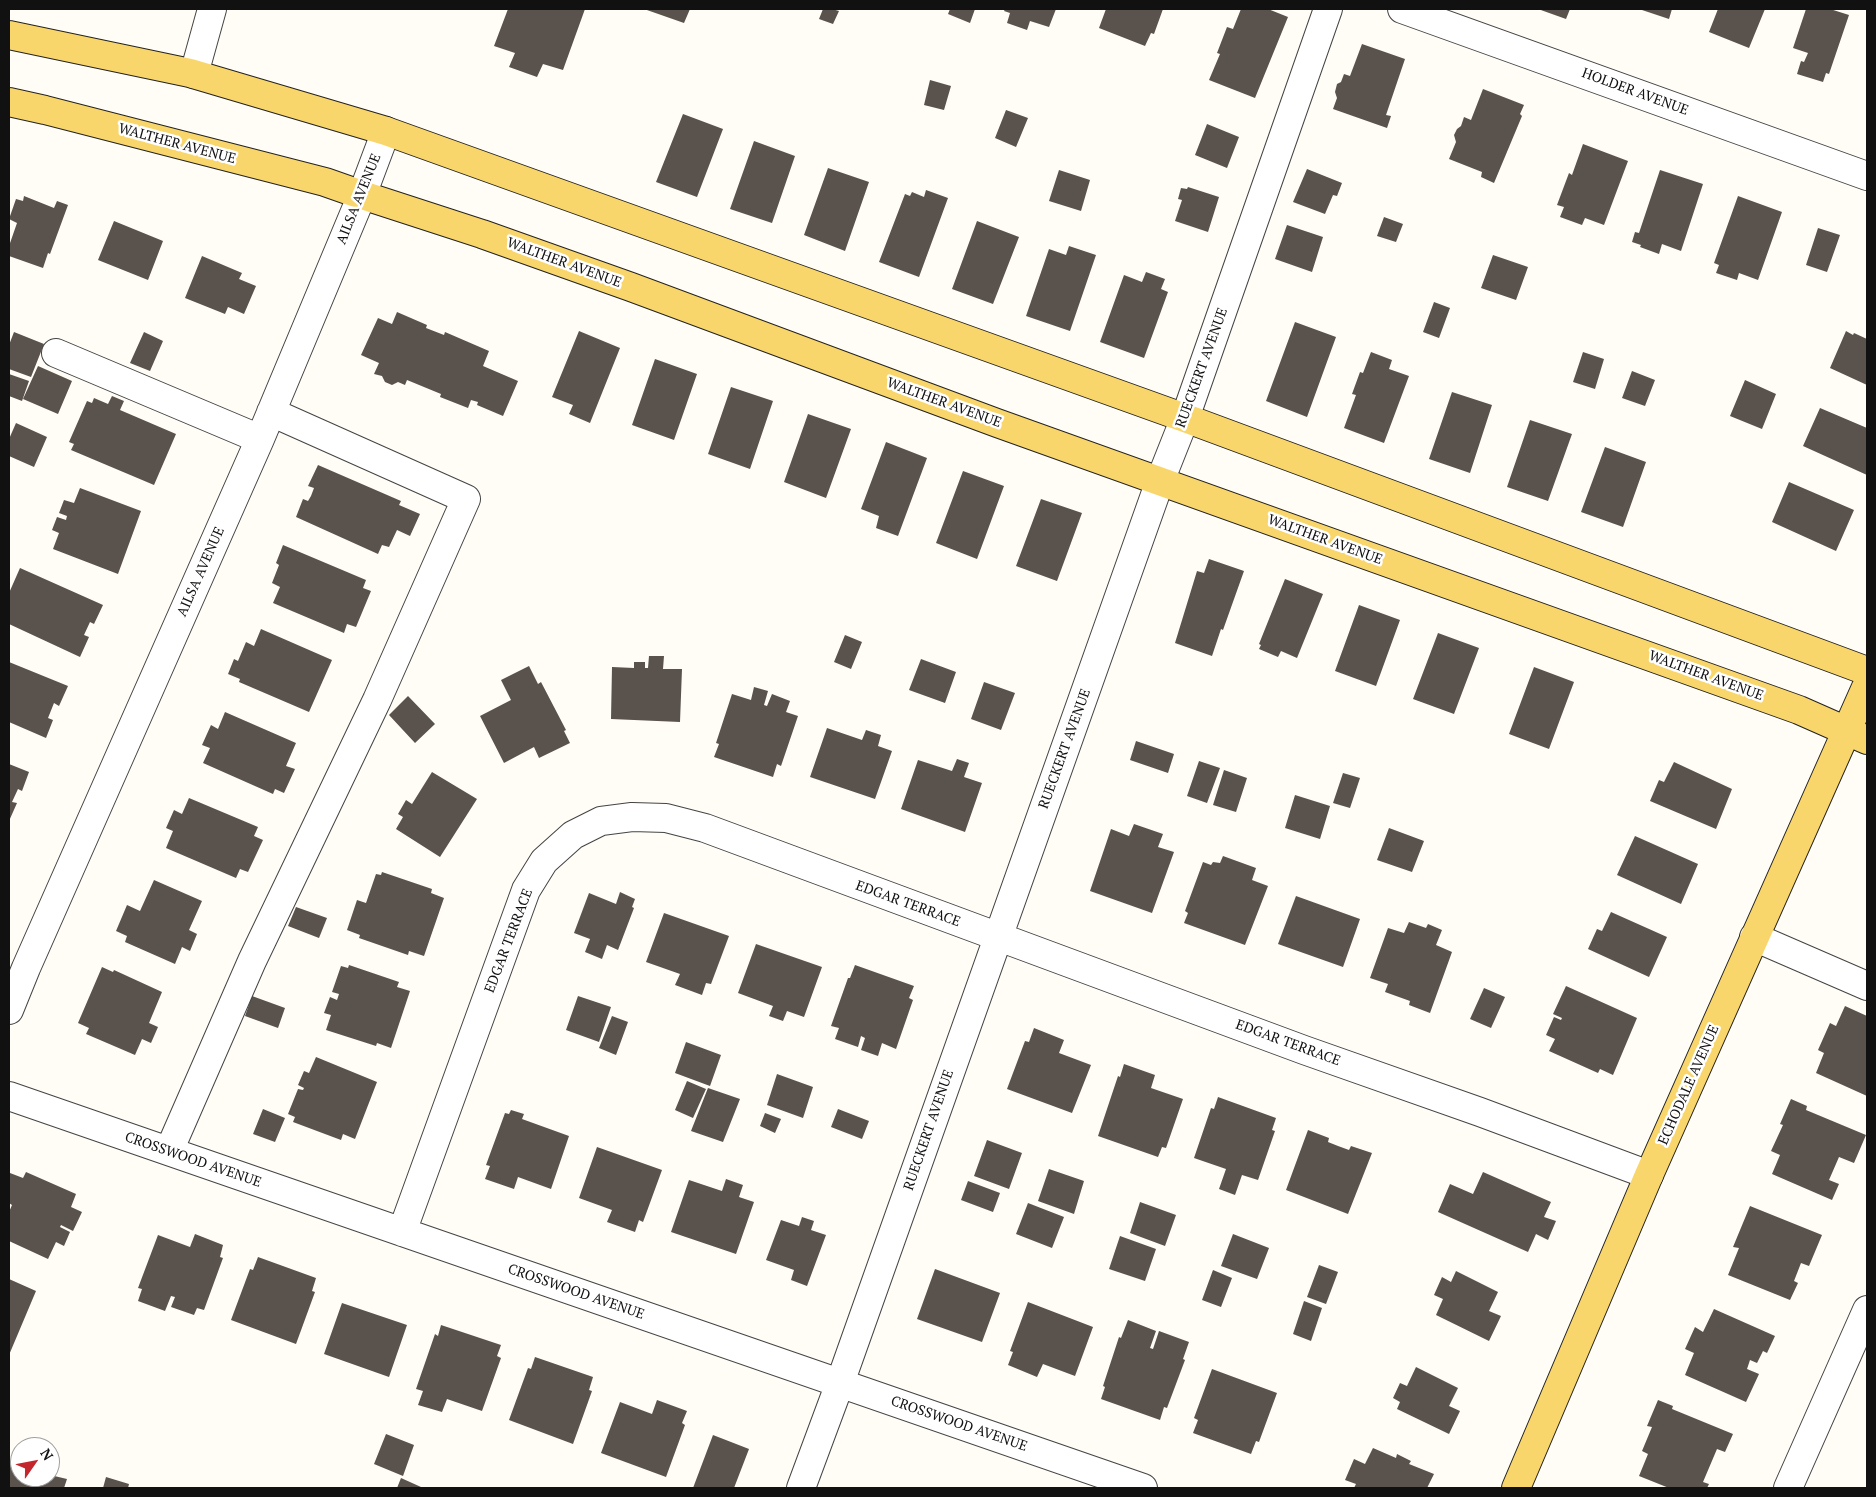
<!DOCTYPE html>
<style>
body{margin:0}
#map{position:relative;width:1876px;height:1497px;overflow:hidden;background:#fffdf5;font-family:"PT Serif",serif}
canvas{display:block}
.frame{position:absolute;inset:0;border:10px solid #111;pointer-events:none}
.north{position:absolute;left:10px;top:1437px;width:50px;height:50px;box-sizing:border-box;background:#fff;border:1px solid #a0a0a0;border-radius:50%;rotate:57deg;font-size:14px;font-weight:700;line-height:20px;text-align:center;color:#111}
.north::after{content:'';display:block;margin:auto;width:18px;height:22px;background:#c4262e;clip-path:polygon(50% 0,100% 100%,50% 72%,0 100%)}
</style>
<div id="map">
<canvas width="1876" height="1497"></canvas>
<div class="frame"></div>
<div class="north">N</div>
</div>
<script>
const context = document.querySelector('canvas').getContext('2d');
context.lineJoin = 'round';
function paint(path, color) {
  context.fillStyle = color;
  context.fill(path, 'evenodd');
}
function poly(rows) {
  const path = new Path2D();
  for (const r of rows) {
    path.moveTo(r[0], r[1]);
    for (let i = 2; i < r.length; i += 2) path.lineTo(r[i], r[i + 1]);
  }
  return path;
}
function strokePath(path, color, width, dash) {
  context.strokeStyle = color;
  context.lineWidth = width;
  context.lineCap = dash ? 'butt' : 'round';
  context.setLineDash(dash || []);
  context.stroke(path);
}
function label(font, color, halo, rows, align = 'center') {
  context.font = font + ' "PT Serif",serif';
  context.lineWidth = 5;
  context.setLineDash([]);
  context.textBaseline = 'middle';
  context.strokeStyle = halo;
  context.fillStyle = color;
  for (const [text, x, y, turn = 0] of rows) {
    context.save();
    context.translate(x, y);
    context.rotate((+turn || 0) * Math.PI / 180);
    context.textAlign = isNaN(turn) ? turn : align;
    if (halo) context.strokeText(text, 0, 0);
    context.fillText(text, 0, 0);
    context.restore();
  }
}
paint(poly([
 [508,9,585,9,563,70,543,64,537,77,509,67,515,53,494,46],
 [644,9,690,9,684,23],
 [823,9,832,9,839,11,833,24,819,19],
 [950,9,975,9,970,23,948,14],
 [1005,9,1056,9,1049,27,1030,21,1027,30,1007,23,1010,13,1004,11],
 [1106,9,1163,9,1154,34,1151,33,1145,46,1099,28],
 [1241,9,1268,9,1288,17,1255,98,1209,80,1220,54,1217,53,1227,27,1233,29],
 [1538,9,1570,9,1566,19],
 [1639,9,1672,9,1669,19],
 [1718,9,1765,9,1749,48,1709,32],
 [1806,9,1830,9,1849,15,1829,74,1826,73,1823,82,1797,74,1801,61,1804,62,1808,53,1793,48],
 [1362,44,1405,59,1386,115,1391,116,1387,128,1333,109,1337,98,1335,92,1337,84,1341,82,1344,74,1350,76],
 [930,80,951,86,944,110,924,105],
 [1483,89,1524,105,1520,114,1522,116,1494,183,1481,177,1482,172,1449,159,1456,142,1454,135,1457,129,1461,126,1464,117,1471,120],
 [1006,110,1028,118,1016,147,995,138],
 [683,114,723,129,697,197,656,182],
 [1207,124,1239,137,1227,168,1195,155],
 [754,141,795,156,772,223,730,209],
 [1583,144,1628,161,1604,225,1585,218,1582,225,1560,217,1564,207,1557,205,1569,173,1572,175],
 [828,168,869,182,845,251,804,235],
 [1307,169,1342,183,1337,196,1333,195,1325,214,1293,202],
 [1059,170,1090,180,1081,211,1049,201],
 [1660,170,1703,184,1681,251,1662,244,1659,254,1640,247,1641,245,1632,242,1635,232,1639,233],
 [1188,187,1219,197,1208,232,1175,221,1182,200,1178,199,1181,188,1187,189],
 [926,190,948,198,919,277,879,262,905,194,910,196,912,192,924,197],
 [24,196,54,208,57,201,68,205,50,254,48,253,43,268,9,256,9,246,17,223,9,219,16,199,23,201],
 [1738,196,1782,212,1758,280,1739,273,1737,280,1716,273,1719,265,1714,263],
 [1384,217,1403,224,1396,242,1377,236],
 [114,221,163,241,148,280,98,260],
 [977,221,1019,237,993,304,952,289],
 [1287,225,1323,237,1312,272,1275,259],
 [1818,228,1840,235,1827,272,1806,265],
 [1069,246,1096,255,1070,331,1026,316,1049,249,1066,255],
 [1493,255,1528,267,1516,300,1481,288],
 [202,256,242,273,239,279,256,286,244,314,228,307,225,314,185,298],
 [1146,272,1165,279,1161,289,1168,292,1144,358,1100,342,1124,275,1142,282],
 [1434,302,1450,308,1439,338,1423,332],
 [397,312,427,325,426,328,444,335,445,332,489,351,483,366,518,381,503,416,477,405,478,402,471,400,468,408,440,397,441,394,407,380,405,385,398,382,392,385,385,382,382,376,374,374,379,363,361,355,378,318,392,324],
 [1295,322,1336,337,1307,417,1266,401],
 [579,331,620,348,590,423,569,414,573,405,552,397],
 [1846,331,1853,335,1854,333,1867,339,1867,385,1830,368],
 [14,332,44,344,31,377,9,369,9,345],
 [144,332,163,341,150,371,130,363],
 [1371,352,1392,360,1389,369,1409,376,1384,443,1344,428,1356,395,1352,394,1360,372,1363,373],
 [1583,352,1604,359,1595,389,1573,382],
 [655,359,697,374,674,440,632,425],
 [38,366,72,381,58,414,23,399],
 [1632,371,1655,380,1645,406,1622,398],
 [9,374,29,381,22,401,9,396],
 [1745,380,1776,394,1762,429,1730,416],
 [731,387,773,401,750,469,708,454],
 [1452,392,1492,405,1470,473,1429,459],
 [112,396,124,401,120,410,176,434,154,485,71,450,74,444,69,442,87,401,92,403,94,398,108,404],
 [1820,408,1867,428,1867,475,1803,446],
 [808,414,851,429,826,498,784,482],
 [1530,420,1572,434,1548,501,1507,487],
 [16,423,47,437,34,467,9,456,9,439],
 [886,442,927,458,898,536,876,528,879,516,861,509],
 [1605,447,1646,462,1623,527,1581,512],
 [318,465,401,501,399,505,420,514,410,536,397,530,389,547,382,545,378,554,296,517,303,499,308,501,311,496,314,488,308,486],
 [963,471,1004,486,977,559,936,543],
 [1789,482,1854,510,1836,551,1772,522],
 [80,488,141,511,118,574,53,549,59,533,52,530,57,517,66,520,67,516,59,513,64,500,74,503],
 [1041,499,1082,513,1057,581,1016,566],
 [283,545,366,580,363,588,371,591,356,627,347,624,344,633,273,603,280,587,272,583,279,565,276,563],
 [1209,559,1244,571,1223,630,1221,629,1212,656,1175,643,1197,571,1204,573],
 [20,568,103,605,94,624,90,622,84,635,89,637,80,657,9,624,9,593],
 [1285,579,1323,594,1297,658,1281,651,1278,657,1259,649,1261,645,1259,644],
 [1359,605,1400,620,1376,686,1335,671],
 [261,629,332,660,309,712,239,682,240,679,228,674,234,659,238,661,246,642,254,646],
 [1438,633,1479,648,1454,714,1413,699],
 [845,635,862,642,851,669,834,662],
 [649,656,664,656,663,669,682,669,680,722,611,719,612,667,634,668,634,662,645,662,645,668,648,668],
 [921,659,956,672,945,703,909,690],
 [9,662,68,686,59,706,54,703,48,718,53,720,46,738,9,722],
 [529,666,538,684,541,682,566,730,564,731,570,743,539,758,534,747,504,763,480,716,511,700,501,680],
 [1534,667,1574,682,1549,749,1509,734],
 [984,682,1015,693,1001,730,971,719],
 [754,687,768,691,764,705,767,706,772,694,790,701,786,712,798,716,781,766,777,764,773,777,714,757,719,744,716,743,732,694,751,700],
 [408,696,435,724,415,743,389,715],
 [225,712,296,743,286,766,295,769,284,793,275,789,273,794,203,763,210,748,202,745,211,725,218,729],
 [827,728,862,740,866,730,881,735,878,746,892,751,875,799,810,777],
 [1136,741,1174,754,1168,773,1130,760],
 [957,759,969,763,964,777,982,783,965,832,901,809,918,760,952,771],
 [1199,761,1220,768,1207,803,1187,796],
 [1674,762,1732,789,1716,829,1650,801,1659,780,1664,782],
 [9,764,29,772,22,791,18,789,12,802,17,803,9,821],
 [1224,770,1247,778,1236,812,1213,805],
 [432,772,477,799,440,857,396,829,403,817,398,814,406,800,412,804],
 [1343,773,1360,778,1350,808,1333,803],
 [1295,795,1330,806,1320,839,1285,828],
 [189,798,258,827,254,836,263,840,248,872,240,869,236,878,166,848,173,831,166,828,174,810,182,814],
 [1134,824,1163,834,1158,847,1174,852,1152,913,1090,891,1111,829,1129,836],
 [1389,828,1424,841,1412,872,1377,860],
 [1635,836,1698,864,1681,904,1617,875],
 [1223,856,1256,868,1252,880,1268,886,1245,945,1184,923,1188,913,1185,911,1203,862,1211,865,1213,862,1220,863],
 [382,872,432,889,431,893,444,898,424,956,409,951,408,955,359,938,360,935,347,930,357,900,366,903,376,874,381,875],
 [154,880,202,901,189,930,197,934,190,951,182,947,175,964,125,942,127,936,116,931,127,905,140,911],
 [620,892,635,899,632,907,634,908,618,950,607,945,602,959,585,952,590,939,574,933,589,893,616,904],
 [1296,896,1360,919,1343,967,1278,944],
 [296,907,327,918,319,938,288,926],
 [1611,912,1667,937,1649,977,1588,949,1597,929,1602,931],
 [664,913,729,936,711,984,706,983,702,995,675,985,680,974,646,962],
 [1409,922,1426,928,1428,924,1442,930,1436,945,1452,952,1430,1013,1409,1005,1410,1001,1385,992,1388,984,1370,978,1388,928,1404,933],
 [756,944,822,967,804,1017,787,1011,783,1021,769,1016,773,1006,738,993],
 [349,965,399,982,397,987,410,991,391,1048,377,1043,376,1046,326,1030,331,1015,324,1013,330,997,337,1000,339,994,332,992,341,966,348,968],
 [855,965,914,986,909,998,913,1000,896,1049,882,1043,878,1056,861,1050,865,1038,861,1036,858,1047,835,1039,839,1028,831,1026,848,978,850,978],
 [102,967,113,972,114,970,162,992,149,1023,158,1027,151,1043,142,1039,135,1055,86,1034,89,1028,78,1023],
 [1566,986,1637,1018,1613,1075,1600,1069,1598,1073,1549,1051,1555,1039,1546,1035,1554,1017,1561,1020,1562,1018,1553,1014],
 [1484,988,1505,997,1491,1028,1470,1019],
 [252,996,285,1008,278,1028,245,1016],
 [578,996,611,1007,599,1042,566,1030],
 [1845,1006,1867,1016,1867,1096,1816,1073,1824,1053,1818,1050,1830,1023,1836,1026],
 [612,1016,628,1022,616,1055,599,1048],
 [1034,1028,1064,1040,1059,1053,1091,1065,1072,1113,1007,1089,1025,1041,1029,1042],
 [686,1042,721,1055,710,1086,675,1073],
 [316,1057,377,1082,355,1139,343,1134,341,1140,293,1122,295,1117,288,1114,298,1089,303,1090,304,1088,298,1085,304,1071,309,1073],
 [1124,1064,1155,1075,1151,1088,1183,1099,1166,1148,1162,1147,1158,1157,1098,1136,1118,1076,1120,1077],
 [777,1074,813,1087,803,1118,767,1105],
 [687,1081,706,1089,693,1118,675,1110],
 [708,1088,740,1099,723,1142,691,1131],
 [1218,1097,1276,1118,1272,1130,1275,1131,1258,1180,1242,1175,1235,1195,1219,1189,1226,1169,1194,1158,1211,1108,1214,1109],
 [1791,1099,1807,1106,1806,1110,1866,1135,1854,1163,1839,1157,1829,1180,1839,1184,1832,1200,1772,1174,1780,1155,1771,1151,1783,1125,1780,1124],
 [263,1109,285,1118,275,1142,253,1134],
 [838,1109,869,1121,862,1139,831,1127],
 [511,1110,524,1114,522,1119,569,1136,551,1189,518,1177,514,1189,485,1179,490,1166,486,1165,505,1113,509,1114],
 [765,1113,781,1119,775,1133,760,1126],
 [1308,1130,1329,1138,1328,1142,1338,1146,1349,1150,1351,1146,1372,1153,1348,1214,1286,1190],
 [987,1140,1022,1153,1009,1189,974,1176],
 [597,1147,662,1170,643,1222,639,1220,635,1232,607,1222,612,1210,579,1198],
 [1049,1169,1084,1181,1074,1214,1038,1201],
 [26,1172,76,1194,71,1207,82,1212,73,1231,61,1225,60,1227,70,1232,64,1246,56,1242,48,1259,9,1241,9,1212,12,1205,9,1203,9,1176,10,1173,23,1178],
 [1483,1172,1551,1202,1544,1217,1556,1221,1548,1240,1536,1234,1528,1252,1438,1212,1450,1184,1473,1194],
 [726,1179,743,1185,739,1197,754,1202,736,1254,671,1232,689,1180,722,1191],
 [968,1181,1000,1193,993,1212,961,1200],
 [1140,1202,1176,1215,1165,1246,1130,1233],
 [1028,1203,1064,1217,1052,1248,1016,1234],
 [1750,1206,1822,1235,1809,1266,1801,1263,1794,1281,1798,1283,1790,1300,1728,1275,1739,1248,1733,1247],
 [802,1217,814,1221,811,1230,826,1235,807,1286,791,1280,794,1270,766,1260,781,1220,799,1226],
 [195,1234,223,1245,220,1257,223,1258,204,1310,197,1308,194,1315,171,1307,175,1297,171,1296,165,1311,138,1301,142,1289,138,1288,158,1235,190,1247],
 [1233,1234,1269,1248,1257,1279,1221,1266],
 [1120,1236,1156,1249,1145,1281,1109,1269],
 [258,1257,316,1278,312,1291,315,1292,296,1344,231,1320,250,1269,253,1270],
 [1319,1265,1338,1272,1326,1304,1307,1297],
 [935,1269,1000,1293,982,1342,917,1319],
 [1213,1270,1232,1278,1221,1307,1202,1300],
 [1456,1271,1498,1292,1489,1311,1501,1316,1489,1341,1436,1315,1443,1299,1434,1295,1442,1277,1451,1282],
 [9,1279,36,1291,9,1355],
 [1304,1301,1322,1308,1311,1341,1293,1334],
 [1028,1302,1093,1327,1075,1376,1043,1364,1037,1377,1008,1365,1013,1352,1010,1351],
 [342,1303,407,1325,389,1377,324,1354],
 [1714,1309,1775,1336,1767,1353,1763,1351,1757,1363,1750,1360,1747,1369,1759,1374,1746,1402,1685,1375,1694,1353,1685,1349,1695,1327,1703,1332],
 [1128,1320,1156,1331,1150,1348,1153,1349,1159,1331,1189,1342,1183,1359,1185,1360,1167,1408,1164,1407,1160,1420,1101,1399,1105,1387,1103,1386,1119,1337,1121,1338],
 [441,1325,501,1345,497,1356,501,1358,482,1411,447,1399,442,1412,418,1405,423,1391,416,1389,435,1334,438,1336],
 [535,1357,593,1377,589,1390,592,1391,573,1444,509,1420,528,1368,531,1369],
 [1416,1367,1458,1388,1449,1406,1460,1411,1449,1434,1397,1409,1400,1402,1393,1398,1400,1383,1407,1386],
 [1212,1369,1277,1393,1259,1442,1256,1441,1251,1454,1193,1433,1198,1420,1194,1418],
 [657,1400,687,1411,682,1423,685,1425,666,1477,601,1453,620,1402,652,1414],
 [1658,1400,1673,1406,1672,1409,1733,1434,1725,1452,1717,1449,1703,1482,1709,1484,1707,1488,1669,1488,1639,1476,1648,1454,1642,1451,1652,1427,1647,1426],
 [386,1434,414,1445,403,1476,374,1464],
 [713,1435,749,1449,734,1488,693,1488],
 [1373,1448,1396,1458,1397,1454,1411,1461,1409,1464,1434,1474,1427,1488,1354,1488,1356,1484,1345,1480,1354,1459,1365,1464],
 [20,1460,20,1477,50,1477,50,1475,67,1479,64,1488,9,1488,9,1464,18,1467],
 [106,1477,129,1484,128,1488,103,1488],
 [401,1478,421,1487,420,1488,397,1488]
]), '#5a524d');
const minor = poly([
 [1402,9,1867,176],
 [194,74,212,9],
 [56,353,260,439],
 [1754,937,1867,986],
 [9,1010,26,968,260,439,362,195,386,131],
 [9,1096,1143,1488],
 [169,1151,252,961,377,700,466,499,271,412],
 [402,1232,526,890,544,861,573,835,601,821,632,817,666,818,705,828,1304,1050,1480,1112,1649,1175],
 [801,1488,840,1383,1160,481,1185,418,1328,9],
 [1788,1488,1867,1310]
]);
const major = poly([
 [9,35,190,73,386,131,1185,418,1867,671],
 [9,102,45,110,325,182,362,195,482,234,631,287,997,423,1799,710,1867,740],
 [1516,1488,1649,1175,1867,685]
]);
strokePath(minor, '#444', 30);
strokePath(major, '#222', 30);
strokePath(minor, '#fff', 28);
strokePath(major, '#f9d66b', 28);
label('14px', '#111', '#fff', [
 ["HOLDER AVENUE",1635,92,20],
 ["WALTHER AVENUE",177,144,15],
 ["AILSA AVENUE",359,199,-68],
 ["WALTHER AVENUE",564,263,20],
 ["RUECKERT AVENUE",1202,368,-70],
 ["WALTHER AVENUE",944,403,20],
 ["WALTHER AVENUE",1325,540,20],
 ["AILSA AVENUE",201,572,-66],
 ["WALTHER AVENUE",1706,676,20],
 ["RUECKERT AVENUE",1065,749,-70],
 ["EDGAR TERRACE",908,904,20],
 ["EDGAR TERRACE",509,941,-69],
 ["EDGAR TERRACE",1288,1043,20],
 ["ECHODALE AVENUE",1689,1085,-66],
 ["RUECKERT AVENUE",929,1130,-71],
 ["CROSSWOOD AVENUE",193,1160,19],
 ["CROSSWOOD AVENUE",576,1292,19],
 ["CROSSWOOD AVENUE",959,1424,19]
]);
</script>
